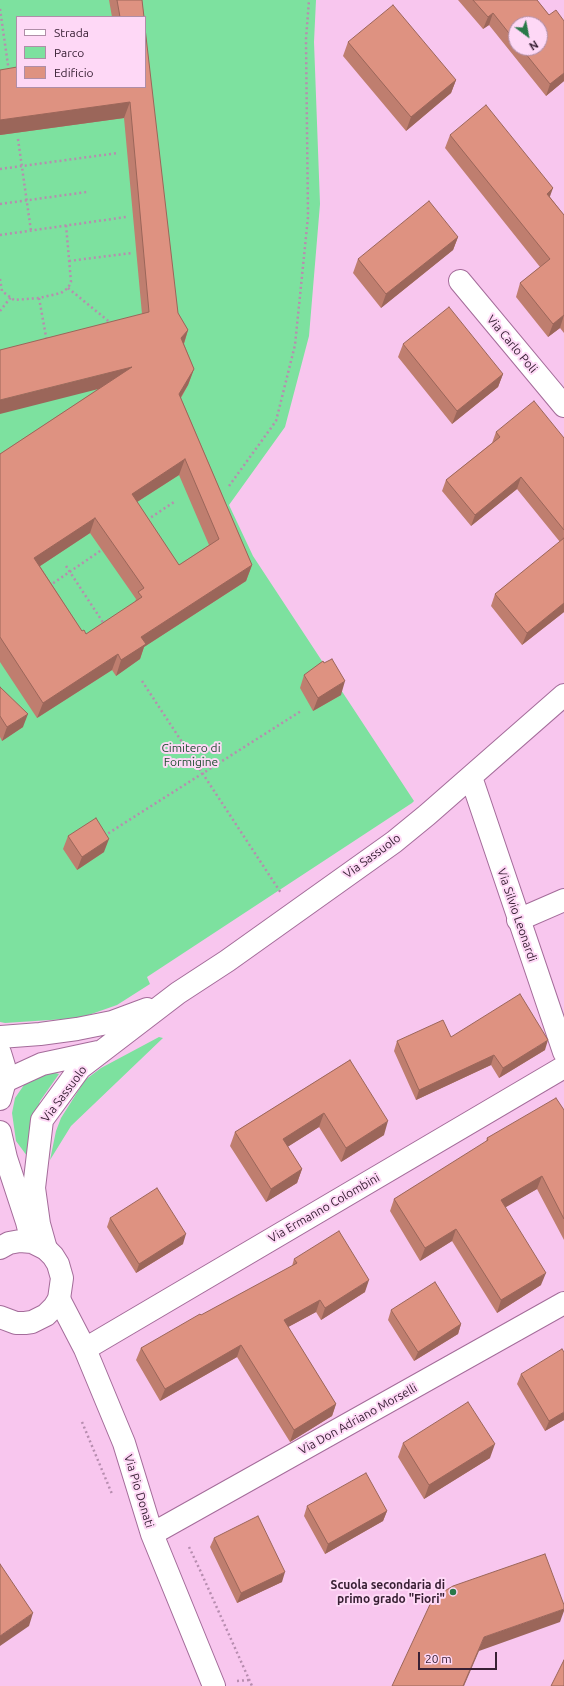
<!DOCTYPE html>
<style>
body{margin:0}
#map{position:relative;width:564px;height:1686px;overflow:hidden;background:#f8c6ee;font-family:Ubuntu,sans-serif}
canvas{display:block}
.legend{position:absolute;left:16px;top:16px;width:130px;height:72px;box-sizing:border-box;background:#fed8f6;border:1px solid #af8ea8;margin:0;padding:5px 7px;list-style:none;font-size:12px;color:#382034}
.legend li{display:flex;align-items:center;gap:8px;height:20px}
.legend b{width:20px;border:1px solid #af8ea8}
.north{position:absolute;left:508px;top:16px;width:40px;height:40px;box-sizing:border-box;background:#fed8f6;border:1px solid #af8ea8;border-radius:50%;rotate:148deg;font-size:11px;font-weight:700;line-height:16px;text-align:center;color:#382034}
.north::after{content:'';display:block;margin:auto;width:14px;height:18px;background:#297949;clip-path:polygon(50% 0,100% 100%,50% 72%,0 100%)}
.scale{position:absolute;left:418px;top:1652px;width:79px;height:18px;box-sizing:border-box;border:2px solid #382034;border-top:0;padding-left:5px;font-size:12px;line-height:14px;white-space:nowrap;color:#382034;-webkit-text-stroke:3px #fed8f6;paint-order:stroke}
</style>
<div id="map">
<canvas width="564" height="1686"></canvas>
<ul class="legend">
<li><b style="height:5px;background:#fff"></b>Strada</li>
<li><b style="height:11px;background:#7de19f"></b>Parco</li>
<li><b style="height:11px;background:#de9281"></b>Edificio</li>
</ul>
<div class="north">N</div>
<div class="scale">20 m</div>
</div>
<script>
const context = document.querySelector('canvas').getContext('2d');
context.lineJoin = 'round';
function paint(path, color) {
  context.fillStyle = color;
  context.fill(path, 'evenodd');
}
function poly(rows) {
  const path = new Path2D();
  for (const r of rows) {
    path.moveTo(r[0], r[1]);
    for (let i = 2; i < r.length; i += 2) path.lineTo(r[i], r[i + 1]);
  }
  return path;
}
function strokePath(path, color, width, dash) {
  context.strokeStyle = color;
  context.lineWidth = width;
  context.lineCap = dash ? 'butt' : 'round';
  context.setLineDash(dash || []);
  context.stroke(path);
}
function label(font, color, halo, rows, align = 'center') {
  context.font = font + ' Ubuntu,sans-serif';
  context.lineWidth = 4;
  context.setLineDash([]);
  context.textBaseline = 'middle';
  context.strokeStyle = halo;
  context.fillStyle = color;
  for (const [text, x, y, turn = 0] of rows) {
    context.save();
    context.translate(x, y);
    context.rotate((+turn || 0) * Math.PI / 180);
    context.textAlign = isNaN(turn) ? turn : align;
    if (halo) context.strokeText(text, 0, 0);
    context.fillText(text, 0, 0);
    context.restore();
  }
}
paint(poly([
 [0,0,316,0,314,42,320,204,309,336,285,427,229,505,253,556,414,801,412,803,147,977,150,984,117,1005,80,1018,5,1023,0,1022],
 [17,17,145,17,145,87,17,87],
 [159,1037,163,1038,71,1126,50,1160,56,1131,61,1118,85,1080,101,1068],
 [49,1071,59,1074,40,1101,27,1156,16,1141,12,1113,15,1098,24,1085]
]), '#7de19f');
const street = poly([
 [460,281,564,406],
 [471,777,564,1052],
 [518,920,564,900],
 [0,1037,40,1034,77,1029,112,1022,147,1009],
 [5,1081,42,1064,98,1052],
 [46,1249,39,1224,34,1188,42,1120,80,1068,178,993,227,961,394,842,427,815,564,695],
 [59,1299,85,1349,124,1443,152,1534,214,1686],
 [85,1349,564,1067],
 [152,1534,564,1303]
]);
const secondary = poly([
 [0,1053,4,1066,5,1081,0,1099],
 [0,1132,6,1158,27,1222,32,1242],
 [0,1248,9,1243,20,1241,32,1242,46,1249,53,1256,58,1264,62,1278,59,1299,54,1307,46,1315,32,1322,25,1323,16,1323,0,1317]
]);
strokePath(street, '#a46c9a', 24);
strokePath(secondary, '#a46c9a', 24);
strokePath(poly([
 [0,9,9,72],
 [18,139,31,231],
 [0,169,118,153],
 [0,204,87,192],
 [0,235,126,217],
 [69,261,132,253],
 [0,279,2,291,14,300,39,298,61,293,68,288,71,282,66,225],
 [68,288,112,324],
 [39,298,47,342],
 [0,311,11,297],
 [229,486,276,421,295,345,308,217,306,39,309,0],
 [147,520,174,502],
 [66,566,104,624],
 [49,586,103,549],
 [142,681,281,893],
 [104,836,301,711],
 [82,1422,112,1494],
 [189,1547,200,1570,252,1686],
 [237,1681,249,1680]
]), '#b78daf', 2.5, [2, 3]);
strokePath(street, '#fff', 22);
strokePath(secondary, '#fff', 22);
paint(poly([
 [109,0,142,0,144,17,112,17],
 [458,0,537,0,549,15,564,81,546,96,489,25,483,29],
 [516,24,540,48,516,48],
 [348,42,456,80,451,93,406,131,343,56],
 [0,70,145,87,178,313,188,330,184,344,194,369,188,385,181,398,252,565,246,581,144,647,140,659,116,676,112,670,37,718,0,662,0,454,97,390,142,314,124,118,0,135],
 [179,475,209,545,179,565,137,502],
 [90,533,136,599,135,602,86,634,82,631,40,566],
 [450,135,550,197,564,215,564,333,560,328,548,337,516,297,520,283,540,267,445,148],
 [458,237,453,250,381,308,353,273,358,259],
 [403,344,503,374,498,387,452,424,398,357],
 [496,432,564,438,564,612,522,645,491,606,495,594,560,542,517,489,471,526,442,491,446,480,492,443],
 [324,663,341,695,313,711,300,688,304,675],
 [0,687,23,727,2,741,0,737],
 [68,836,104,852,77,870,63,849],
 [451,1037,545,1050,499,1078,491,1065,416,1100,394,1051,397,1041],
 [350,1060,384,1135,341,1162,319,1127,287,1147,302,1169,297,1183,266,1202,230,1146,235,1132],
 [564,1110,564,1240,537,1189,505,1207,541,1285,497,1313,452,1241,420,1261,390,1211,394,1199,486,1142,487,1138],
 [110,1218,183,1244,136,1273,107,1227],
 [294,1259,365,1292,321,1320,316,1312,288,1327,336,1404,332,1416,290,1442,237,1357,160,1401,136,1360,141,1348,292,1266],
 [391,1310,461,1324,458,1334,414,1361,388,1320],
 [521,1374,564,1420,545,1431,517,1384],
 [403,1443,490,1458,424,1499,398,1457],
 [307,1506,387,1511,383,1521,325,1554,304,1516],
 [214,1538,282,1582,237,1603,210,1547]
]), '#bf7e6f');
paint(poly([
 [493,13,489,25,483,29,488,17],
 [564,73,564,81,546,96,550,84],
 [456,80,451,93,406,131,411,117],
 [130,102,124,118,0,135,0,120],
 [553,188,548,202,547,194],
 [458,237,453,250,381,308,386,294],
 [564,315,560,328,548,337,553,324],
 [188,330,183,346,181,338],
 [132,367,126,382,0,414,0,400],
 [194,369,188,385,173,410,179,394],
 [503,374,498,387,452,424,457,411],
 [185,459,179,475,126,509,132,494],
 [521,477,517,489,471,526,475,515],
 [95,518,90,533,28,574,34,558],
 [252,565,246,581,144,647,140,659,116,676,121,660,141,637],
 [564,603,564,612,522,645,527,633],
 [118,654,112,670,37,718,43,703],
 [345,681,341,695,313,711,318,698],
 [28,714,23,727,2,741,7,727],
 [109,839,104,852,77,870,82,857],
 [548,1040,545,1050,499,1078,503,1068],
 [494,1055,491,1065,416,1100,419,1090],
 [324,1113,319,1127,278,1153,283,1139],
 [388,1121,384,1135,341,1162,346,1148],
 [302,1169,297,1183,266,1202,271,1189],
 [542,1176,537,1189,496,1213,501,1200],
 [456,1229,452,1241,420,1261,425,1248],
 [186,1234,183,1244,136,1273,139,1264],
 [546,1273,541,1285,497,1313,501,1300],
 [369,1280,365,1292,321,1320,325,1308],
 [320,1300,316,1312,279,1332,284,1320],
 [461,1324,458,1334,414,1361,418,1352],
 [241,1345,237,1357,160,1401,165,1389],
 [336,1404,332,1416,290,1442,294,1430],
 [564,1412,564,1420,545,1431,549,1421],
 [495,1444,490,1458,424,1499,429,1485],
 [387,1511,383,1521,325,1554,328,1544],
 [285,1572,282,1582,237,1603,241,1593],
 [564,1609,564,1611,560,1622,479,1651,464,1686,463,1686,484,1637],
 [33,1613,29,1626,0,1646,0,1636]
]), '#9b665a');
const building = poly([
 [117,0,142,0,144,17,120,17,117,0],
 [473,0,537,0,549,15,556,10,564,21,564,73,550,84,521,48,540,48,540,24,516,24,516,42,493,13,488,17,473,0],
 [393,5,456,80,411,117,348,42,393,5],
 [145,28,178,313,188,330,181,338,194,369,179,394,252,565,141,637,146,644,121,660,118,654,43,703,0,637,0,454,132,367,0,400,0,350,149,312,130,102,0,120,0,70,17,67,17,87,145,87,145,28],
 [185,459,219,539,179,565,132,494,185,459],
 [95,518,144,588,138,592,142,597,86,634,84,630,82,631,34,558,95,518],
 [486,105,553,188,547,194,564,215,564,315,553,324,520,283,550,259,450,135,486,105],
 [429,201,458,237,386,294,358,259,429,201],
 [449,307,503,374,457,411,403,344,449,307],
 [534,401,564,438,564,530,521,477,475,515,446,480,500,437,496,432,534,401],
 [564,538,564,603,527,633,495,594,564,538],
 [332,659,345,681,318,698,304,675,323,661,324,663,332,659],
 [0,687,28,714,7,727,0,716,0,687],
 [96,818,109,839,82,857,68,836,96,818],
 [520,994,548,1040,503,1068,494,1055,419,1090,397,1041,443,1020,451,1037,520,994],
 [350,1060,388,1121,346,1148,324,1113,283,1139,302,1169,271,1189,235,1132,350,1060],
 [556,1098,564,1110,564,1219,542,1176,501,1200,546,1273,501,1300,456,1229,425,1248,394,1199,488,1140,487,1138,556,1098],
 [157,1188,186,1234,139,1264,110,1218,157,1188],
 [339,1231,369,1280,325,1308,320,1300,284,1320,336,1404,294,1430,241,1345,165,1389,141,1348,200,1314,201,1315,297,1263,294,1259,339,1231],
 [435,1282,461,1324,418,1352,391,1310,435,1282],
 [562,1349,564,1352,564,1412,549,1421,521,1374,562,1349],
 [468,1402,495,1444,429,1485,403,1443,468,1402],
 [366,1473,387,1511,328,1544,307,1506,366,1473],
 [258,1516,285,1572,241,1593,214,1538,258,1516],
 [545,1554,564,1605,564,1609,484,1637,463,1686,392,1686,433,1598,453,1586,545,1554],
 [0,1564,33,1613,0,1636,0,1564],
 [564,1660,564,1686,551,1686,564,1660]
]);
paint(building, '#de9281');
strokePath(building, '#9b665a', 1);
for (const [x, y, r, color] of [
 [453,1592,4,"#297949"]
]) {
  const dot = new Path2D();
  dot.arc(x, y, r, 0, 2 * Math.PI);
  context.fillStyle = color;
  context.fill(dot);
  strokePath(dot, '#fed8f6', 1.5);
}
label('12px', '#382034', '#fed8f6', [
 ["Via Carlo Poli",512,344,50],
 ["Via Sassuolo",372,856,-36],
 ["Via Silvio Leonardi",517,915,71],
 ["Via Sassuolo",64,1094,-53],
 ["Via Ermanno Colombini",324,1208,-30],
 ["Via Don Adriano Morselli",358,1419,-29],
 ["Via Pio Donati",139,1491,73]
]);
label('12px', '#1f4e30', '#fed8f6', [
 ["Cimitero di",191,748],
 ["Formigine",191,762]
]);
label('bold 12px', '#382034', '#fed8f6', [
 ["Scuola secondaria di",445,1585],
 ["primo grado \"Fiori\"",445,1599]
], 'right');
</script>
